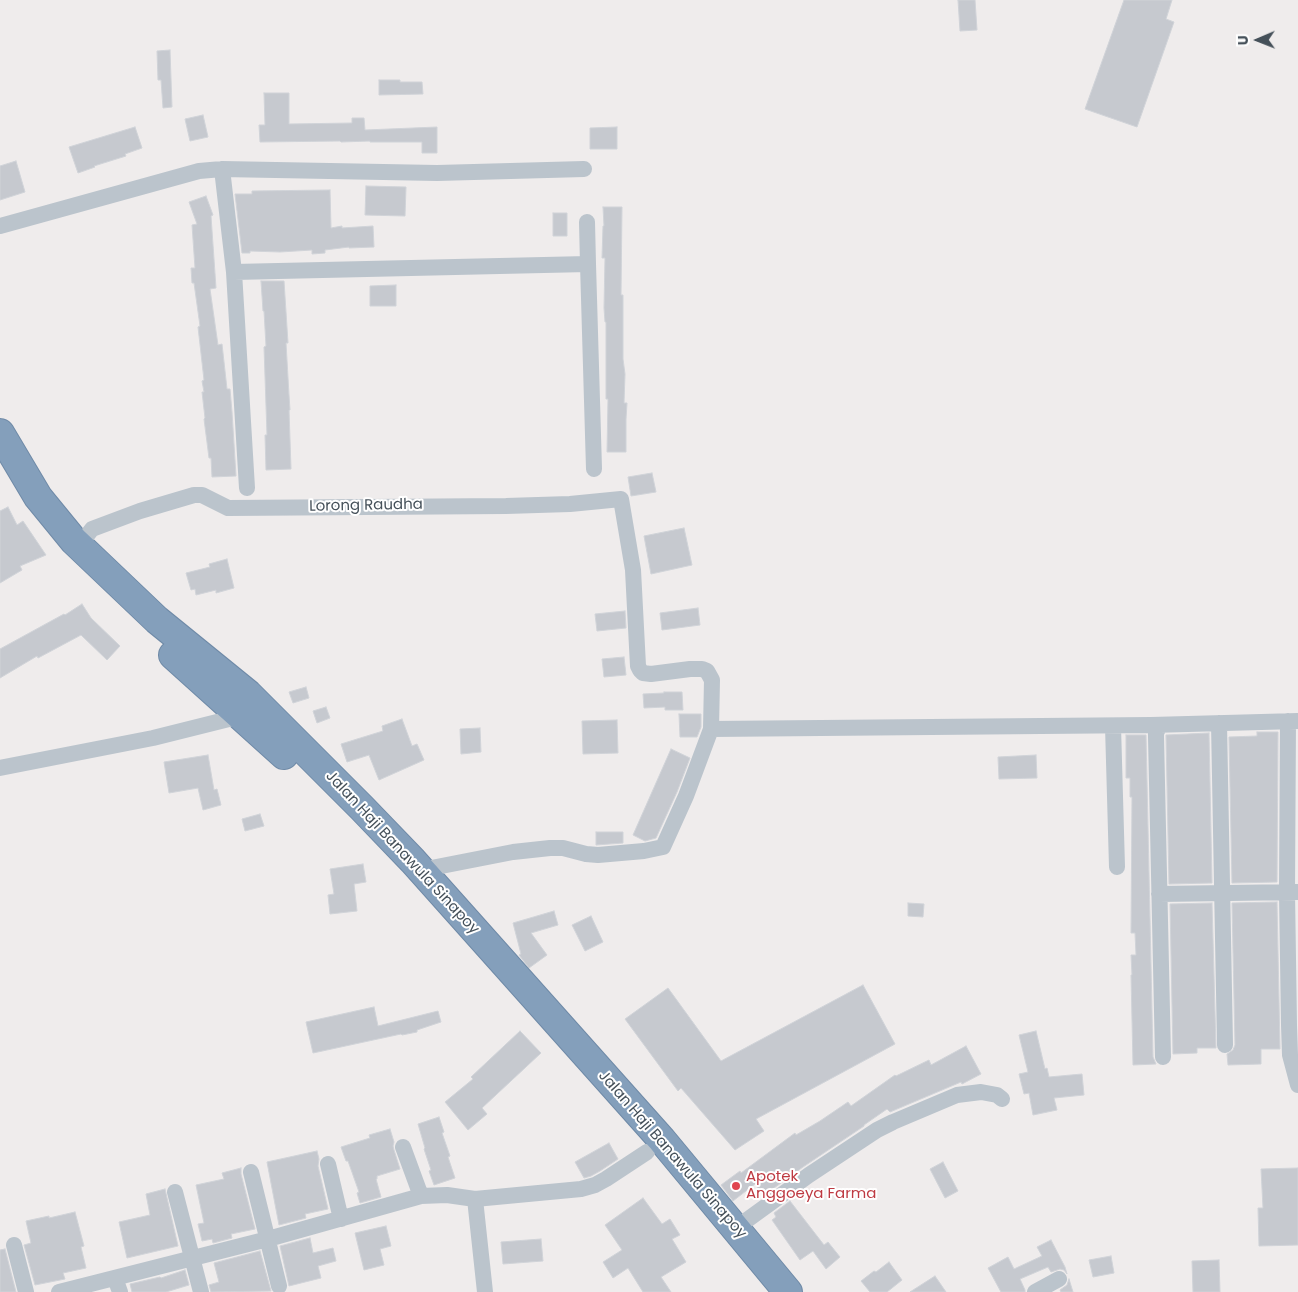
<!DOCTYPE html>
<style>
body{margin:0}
#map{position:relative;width:1298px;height:1292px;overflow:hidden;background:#efecec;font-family:Poppins,sans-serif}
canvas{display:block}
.north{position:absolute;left:1233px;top:15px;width:50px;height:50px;-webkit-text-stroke:4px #fff;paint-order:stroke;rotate:269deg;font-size:14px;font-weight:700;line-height:20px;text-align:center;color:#455059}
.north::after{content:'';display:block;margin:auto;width:18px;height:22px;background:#455059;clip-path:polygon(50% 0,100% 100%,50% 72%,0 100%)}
</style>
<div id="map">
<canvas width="1298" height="1292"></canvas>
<div class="north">U</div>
</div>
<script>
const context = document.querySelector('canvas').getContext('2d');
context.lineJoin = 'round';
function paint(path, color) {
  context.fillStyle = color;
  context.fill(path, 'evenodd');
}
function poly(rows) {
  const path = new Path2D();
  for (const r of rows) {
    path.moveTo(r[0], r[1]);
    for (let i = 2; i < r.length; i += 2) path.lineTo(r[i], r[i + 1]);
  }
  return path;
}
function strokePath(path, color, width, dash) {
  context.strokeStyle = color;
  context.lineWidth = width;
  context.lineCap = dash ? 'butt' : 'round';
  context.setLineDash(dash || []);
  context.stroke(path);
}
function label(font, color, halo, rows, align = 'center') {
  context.font = font + ' Poppins,sans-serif';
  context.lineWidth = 4;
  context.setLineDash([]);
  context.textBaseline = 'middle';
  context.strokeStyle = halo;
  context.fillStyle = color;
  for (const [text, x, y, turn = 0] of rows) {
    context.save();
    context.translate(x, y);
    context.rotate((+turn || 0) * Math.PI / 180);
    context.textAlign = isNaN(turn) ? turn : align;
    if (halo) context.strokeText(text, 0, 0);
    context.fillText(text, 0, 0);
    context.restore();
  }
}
const building = poly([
 [958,0,975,0,977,30,960,31,958,0],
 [1124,0,1172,0,1166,19,1174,22,1137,127,1085,109,1124,0],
 [170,50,172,107,163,108,161,80,158,80,157,51,170,50],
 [379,80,400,80,400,82,422,82,423,94,379,95,379,80],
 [264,93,289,93,289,124,352,123,352,118,364,118,365,130,437,127,437,153,422,153,422,142,370,142,370,141,341,142,340,141,260,142,259,125,265,125,264,93],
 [203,115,208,137,190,141,185,119,203,115],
 [135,127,142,148,125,154,126,156,94,166,95,167,78,173,69,147,135,127],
 [617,127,617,149,590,149,590,128,617,127],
 [16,161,25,192,0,200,0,166,16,161],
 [366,186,406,187,405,216,365,215,366,186],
 [330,190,331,228,342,226,342,228,373,226,374,247,349,248,349,247,325,250,325,253,312,254,312,250,280,252,250,251,250,253,242,253,235,194,252,194,252,191,330,190],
 [206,196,213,215,211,216,216,288,210,289,218,345,222,344,227,389,230,389,232,412,236,476,212,477,211,458,209,458,204,419,205,418,202,392,204,392,202,381,204,380,198,327,200,326,194,283,192,283,191,268,195,268,192,225,197,224,189,202,206,196],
 [603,207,622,207,621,295,623,295,623,359,625,374,624,403,627,403,626,419,626,452,607,452,608,399,606,399,606,322,605,322,604,308,605,258,602,258,603,226,604,226,603,207],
 [553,213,567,213,567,236,553,236,553,213],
 [261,281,284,281,288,343,286,343,289,395,290,410,289,410,291,469,266,470,265,435,267,435,264,347,266,346,264,311,263,311,261,281],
 [396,285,396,306,370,306,370,286,396,285],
 [652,473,656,492,631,496,628,477,652,473],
 [8,507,17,525,23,521,46,555,20,566,22,570,0,583,0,511,8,507],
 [684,528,692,565,651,574,644,536,684,528],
 [227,559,234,588,216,593,216,590,196,595,195,589,191,590,186,573,210,567,209,564,227,559],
 [82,604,91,618,120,646,107,660,81,635,38,658,37,656,0,678,0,649,64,614,65,615,82,604],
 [698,608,700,625,662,630,660,613,698,608],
 [625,611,626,628,597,631,595,614,625,611],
 [624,657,626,675,604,677,602,659,624,657],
 [306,687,309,698,293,703,289,692,306,687],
 [664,692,682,692,683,710,665,710,665,707,644,708,643,694,664,693,664,692],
 [326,707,330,718,317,723,313,711,326,707],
 [679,714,701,714,701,727,697,737,680,737,679,714],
 [402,719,412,746,417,744,424,760,379,780,369,755,347,762,341,744,383,731,382,726,402,719],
 [617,720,618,753,583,754,582,721,617,720],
 [480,728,481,752,461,754,460,729,480,728],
 [1257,732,1278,732,1277,882,1232,883,1229,737,1257,736,1257,732],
 [1209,733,1212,883,1169,884,1166,735,1209,733],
 [1126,735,1146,735,1153,1057,1156,1064,1133,1065,1131,975,1132,975,1131,955,1136,955,1135,933,1131,933,1132,797,1130,797,1130,778,1126,778,1126,735],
 [671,749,690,758,677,792,656,838,645,841,633,835,671,749],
 [208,755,214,790,217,789,221,805,203,810,198,788,169,793,164,762,208,755],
 [1036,755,1037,778,999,779,998,757,1036,755],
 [260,814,264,826,245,831,242,819,260,814],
 [596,832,623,832,623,843,596,845,596,832],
 [363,864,366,882,354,884,357,911,330,914,328,895,334,894,330,869,363,864],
 [1277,902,1280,1049,1261,1049,1261,1064,1228,1065,1227,1054,1233,1050,1235,1045,1232,903,1277,902],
 [908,903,924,904,923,917,908,916,908,903],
 [1212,903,1216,1048,1197,1048,1197,1053,1173,1054,1170,904,1212,903],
 [554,911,558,925,531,933,547,955,529,968,519,955,521,954,513,923,554,911],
 [591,916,603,942,585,951,572,925,591,916],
 [863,985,895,1044,756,1119,764,1131,735,1150,681,1088,678,1091,625,1019,668,988,721,1061,863,985],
 [374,1007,378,1026,438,1011,441,1022,417,1030,417,1032,402,1035,401,1034,313,1053,306,1022,374,1007],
 [520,1031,541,1053,482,1108,487,1114,468,1130,445,1102,473,1079,471,1077,520,1031],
 [1036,1031,1045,1069,1047,1068,1049,1077,1082,1074,1084,1095,1054,1098,1057,1110,1033,1115,1029,1093,1024,1094,1019,1074,1028,1072,1019,1035,1036,1031],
 [966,1046,981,1074,962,1084,961,1082,890,1112,887,1109,864,1125,864,1126,803,1167,763,1196,755,1184,733,1201,721,1185,740,1171,741,1173,795,1133,796,1135,820,1121,848,1102,851,1106,895,1075,896,1076,929,1060,931,1065,966,1046],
 [439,1117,444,1132,442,1133,450,1156,448,1157,455,1178,434,1185,429,1171,431,1170,424,1149,425,1148,418,1124,439,1117],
 [390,1129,394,1142,393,1146,394,1150,400,1169,377,1176,377,1179,376,1179,381,1197,360,1203,357,1193,359,1192,348,1161,346,1161,341,1147,370,1138,369,1135,390,1129],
 [609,1143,618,1159,600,1171,591,1176,584,1178,575,1162,609,1143],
 [317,1151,319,1159,318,1166,328,1209,305,1214,306,1218,279,1225,267,1162,317,1151],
 [943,1162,958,1191,945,1198,930,1169,943,1162],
 [241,1168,241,1174,255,1229,231,1234,232,1238,213,1243,212,1239,202,1241,198,1224,204,1223,196,1185,224,1179,222,1173,241,1168],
 [1298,1168,1298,1245,1259,1246,1258,1208,1263,1208,1261,1169,1298,1168],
 [165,1189,178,1246,127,1258,119,1222,150,1215,146,1194,165,1189],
 [643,1198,662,1224,670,1219,680,1235,672,1239,686,1262,661,1277,671,1292,643,1292,628,1268,613,1278,603,1262,622,1250,605,1225,643,1198],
 [790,1201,824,1245,828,1242,840,1257,826,1269,813,1251,800,1260,772,1220,776,1217,774,1213,790,1201],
 [75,1212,84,1246,81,1247,86,1268,63,1273,65,1279,35,1285,24,1245,31,1243,26,1221,49,1216,49,1218,75,1212],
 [386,1226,391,1246,380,1249,384,1265,364,1270,355,1233,386,1226],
 [310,1238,313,1253,333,1248,336,1261,318,1266,321,1278,289,1286,280,1246,310,1238],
 [541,1239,543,1261,503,1264,501,1242,541,1239],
 [1051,1240,1065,1267,1067,1274,1064,1270,1060,1269,1051,1272,1048,1267,1020,1279,1025,1290,1025,1292,1001,1292,988,1268,1008,1257,1014,1269,1042,1256,1037,1247,1051,1240],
 [5,1249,16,1292,0,1292,0,1250,5,1249],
 [260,1251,271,1291,211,1292,209,1285,219,1282,214,1263,260,1251],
 [1111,1256,1114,1273,1093,1277,1089,1260,1111,1256],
 [1219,1260,1220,1292,1193,1292,1192,1261,1219,1260],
 [889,1262,902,1280,887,1292,870,1292,861,1281,874,1271,876,1272,889,1262],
 [185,1270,189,1285,166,1292,132,1292,130,1284,160,1277,161,1278,185,1270],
 [935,1276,946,1292,910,1292,935,1276],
 [1069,1279,1073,1292,1061,1292,1060,1290,1067,1285,1069,1279]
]);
paint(building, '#c6c9cf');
strokePath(building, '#d0d3d8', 1);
const highway = poly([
 [0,433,38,497,74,541,157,620,248,694,362,808,413,861,662,1140,788,1292],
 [173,655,284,755]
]);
strokePath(highway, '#6f8aa7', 30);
strokePath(poly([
 [222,169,234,272,247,488],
 [587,222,588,264],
 [0,226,199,171,222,169,437,173,584,169],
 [234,272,588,264,594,469],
 [79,546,92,529,140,511,194,495,202,495,228,508,506,506,570,504,621,499,633,570,638,666,640,670,643,673,651,674,690,669,702,669,707,671,712,680,711,729,686,796,663,847,644,851,598,855,586,854,563,848,550,848,513,852,421,870],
 [1288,721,1287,892,1289,1025,1290,1055,1298,1085],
 [1219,723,1225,1045],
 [1160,725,1156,733,1156,737,1163,1057],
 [1113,726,1117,867],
 [711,729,1151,725,1298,721],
 [0,768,153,738,241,716],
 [1159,894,1297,892],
 [403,1147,421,1196],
 [328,1164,341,1219],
 [251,1172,279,1286],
 [175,1192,201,1292],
 [475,1199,485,1292],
 [736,1228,809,1175,877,1130,893,1122,957,1095,981,1092,997,1095,1002,1099],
 [14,1245,26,1292],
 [115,1278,120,1292],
 [59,1292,268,1239,421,1196,447,1195,475,1199,581,1189,595,1185,606,1179,647,1152],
 [1035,1292,1059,1279]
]), '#bbc4cc', 16);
strokePath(highway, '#849fbb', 28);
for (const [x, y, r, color] of [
 [736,1186,5,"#e0444e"]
]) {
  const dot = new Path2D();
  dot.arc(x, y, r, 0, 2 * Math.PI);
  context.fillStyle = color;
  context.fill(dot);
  strokePath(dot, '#fff', 2);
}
label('15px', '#455059', '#fff', [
 ["Lorong Raudha",366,506,-1],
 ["Jalan Haji Banawula Sinapoy",402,853,47],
 ["Jalan Haji Banawula Sinapoy",672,1155,49]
]);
label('15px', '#be3a42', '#fff', [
 ["Apotek",746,1177],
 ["Anggoeya Farma",746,1194]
], 'left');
</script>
